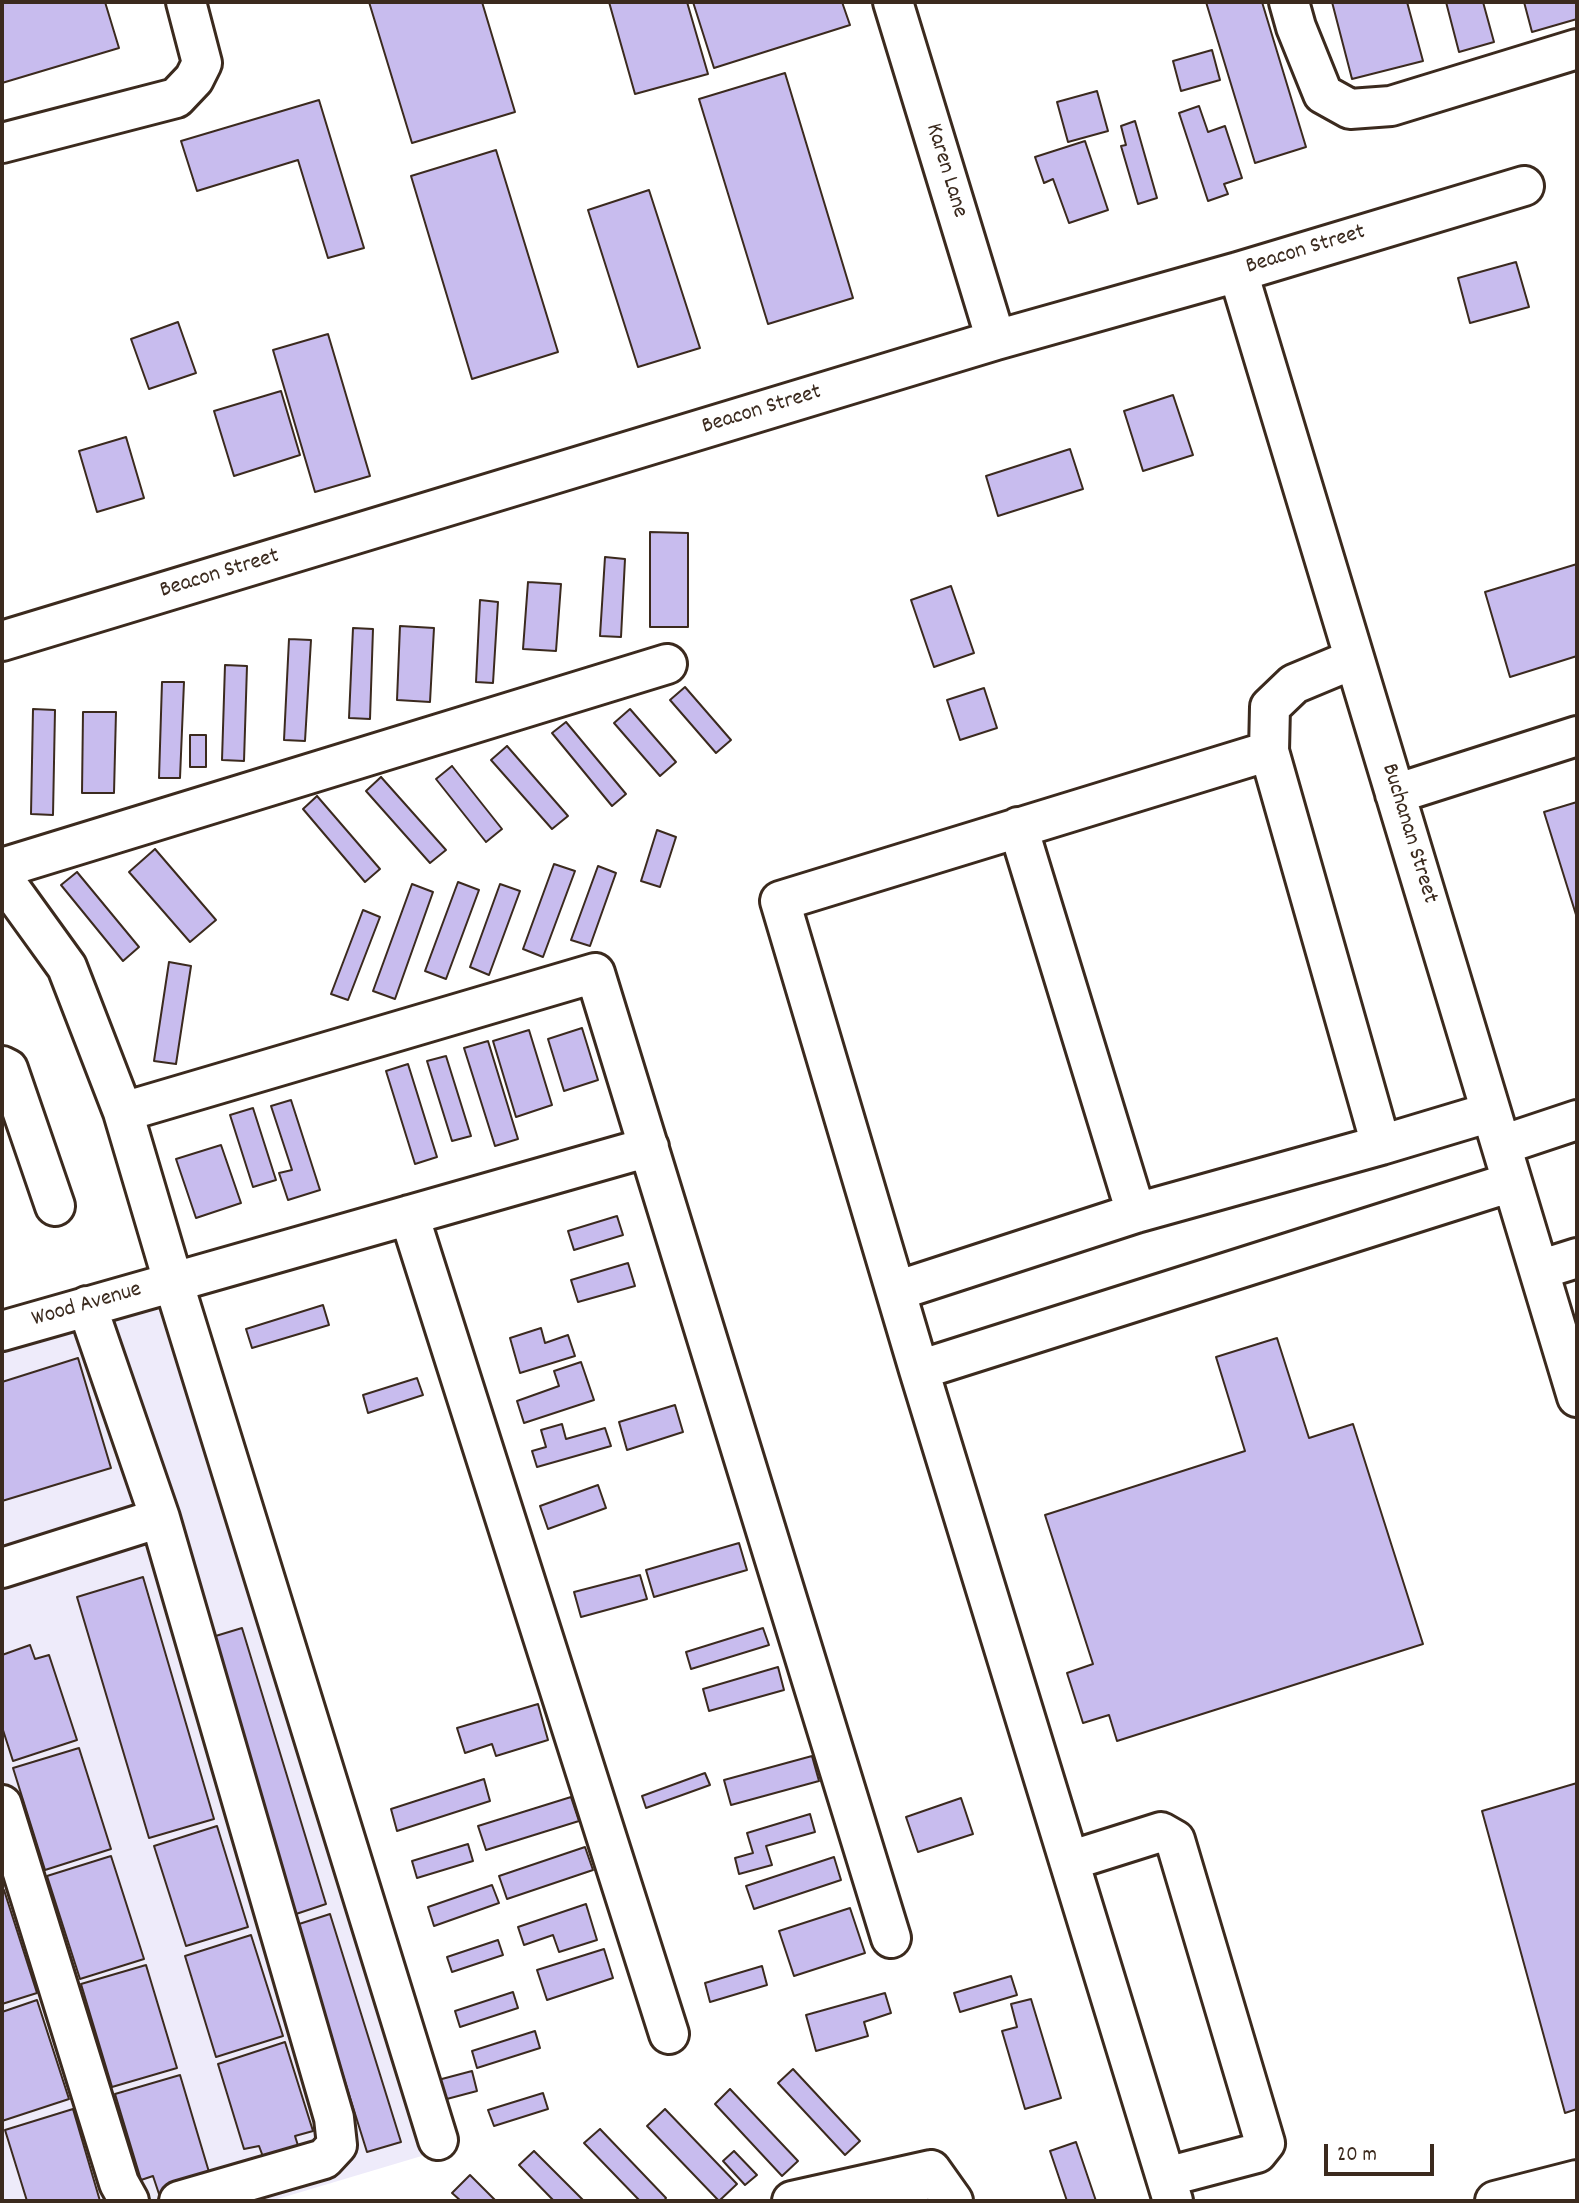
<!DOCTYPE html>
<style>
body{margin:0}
#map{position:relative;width:1579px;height:2203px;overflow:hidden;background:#fff;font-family:Dekko,sans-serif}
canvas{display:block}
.frame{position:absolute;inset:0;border:4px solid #3b2a1e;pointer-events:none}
.scale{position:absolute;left:1324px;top:2144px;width:110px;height:32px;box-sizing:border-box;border:4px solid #3b2a1e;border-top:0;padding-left:9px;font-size:21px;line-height:24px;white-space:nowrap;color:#3b2a1e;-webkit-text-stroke:5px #fff;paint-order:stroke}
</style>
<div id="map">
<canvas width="1579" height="2203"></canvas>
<div class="frame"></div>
<div class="scale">20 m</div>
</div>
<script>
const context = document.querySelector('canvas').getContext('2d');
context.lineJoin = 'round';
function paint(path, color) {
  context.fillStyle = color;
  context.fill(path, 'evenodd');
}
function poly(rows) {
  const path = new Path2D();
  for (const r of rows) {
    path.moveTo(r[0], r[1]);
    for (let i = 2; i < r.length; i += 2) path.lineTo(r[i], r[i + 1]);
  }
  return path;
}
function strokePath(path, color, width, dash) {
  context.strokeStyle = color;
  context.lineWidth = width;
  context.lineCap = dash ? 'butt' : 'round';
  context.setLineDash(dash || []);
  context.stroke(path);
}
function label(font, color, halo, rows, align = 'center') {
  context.font = font + ' Dekko,sans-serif';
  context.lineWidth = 7;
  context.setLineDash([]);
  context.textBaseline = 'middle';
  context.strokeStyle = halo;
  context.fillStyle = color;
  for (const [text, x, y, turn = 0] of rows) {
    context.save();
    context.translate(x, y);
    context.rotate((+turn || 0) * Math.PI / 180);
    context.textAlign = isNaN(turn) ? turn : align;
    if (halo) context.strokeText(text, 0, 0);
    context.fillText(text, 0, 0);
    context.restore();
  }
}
paint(poly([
 [163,1296,425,2155,271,2201,2,2201,2,1346]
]), '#eeebfa');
const building = poly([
 [2,2,105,2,119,48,2,83,2,2],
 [369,2,482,2,515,112,412,143,369,2],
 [609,2,687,2,708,74,635,94,609,2],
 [693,2,842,2,850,25,714,68,693,2],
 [1206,2,1262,2,1306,147,1255,163,1206,2],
 [1332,2,1407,2,1423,61,1352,79,1332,2],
 [1446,2,1483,2,1494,42,1459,52,1446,2],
 [1524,2,1577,2,1577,19,1532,32,1524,2],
 [1212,50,1220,80,1181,91,1173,61,1212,50],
 [785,73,853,298,768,324,699,99,785,73],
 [1097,91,1108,131,1068,142,1057,102,1097,91],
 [319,100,364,248,328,258,298,160,197,191,181,141,319,100],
 [1199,106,1208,132,1225,126,1242,178,1224,184,1228,194,1208,201,1179,113,1199,106],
 [1135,121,1157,198,1138,204,1121,146,1126,145,1121,126,1135,121],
 [1085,141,1108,210,1069,223,1053,179,1044,183,1035,157,1085,141],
 [496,150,558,352,472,379,411,176,496,150],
 [649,190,700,348,638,367,588,210,649,190],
 [1516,262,1529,307,1470,323,1458,278,1516,262],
 [178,322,196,373,149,389,131,339,178,322],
 [328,334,370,476,315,492,273,350,328,334],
 [281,391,300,455,234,476,214,411,281,391],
 [1173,395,1193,455,1143,471,1124,411,1173,395],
 [126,437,144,498,97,512,79,451,126,437],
 [1070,449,1083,489,998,516,986,476,1070,449],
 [650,532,688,533,688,627,650,627,650,532],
 [605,557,625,559,621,637,600,636,605,557],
 [1577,564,1577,656,1510,677,1485,592,1577,564],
 [528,582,561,584,556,651,523,649,528,582],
 [951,586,974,653,934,667,911,600,951,586],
 [480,600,498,602,493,683,476,682,480,600],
 [400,626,434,628,430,702,397,700,400,626],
 [353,628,373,629,370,719,349,718,353,628],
 [289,639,311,640,305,741,284,740,289,639],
 [225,665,247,666,244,761,222,760,225,665],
 [162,682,184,682,180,778,159,778,162,682],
 [685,687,731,740,716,753,670,700,685,687],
 [984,688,997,728,960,740,947,700,984,688],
 [33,709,55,710,53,815,31,814,33,709],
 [630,709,676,762,660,776,614,723,630,709],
 [83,712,116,712,114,793,82,793,83,712],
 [566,722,626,794,612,806,552,733,566,722],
 [190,735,206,735,206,767,190,767,190,735],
 [507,746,568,816,552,829,491,760,507,746],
 [452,766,502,829,486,842,436,779,452,766],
 [381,777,446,850,430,863,366,791,381,777],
 [317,796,380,869,365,882,303,809,317,796],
 [1577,802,1577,918,1544,812,1577,802],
 [657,830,676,837,660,887,641,881,657,830],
 [155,849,216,920,190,942,129,872,155,849],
 [554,864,575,871,543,957,523,949,554,864],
 [598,866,616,873,590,946,571,940,598,866],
 [77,872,139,947,123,961,61,885,77,872],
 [458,882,479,890,446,979,425,971,458,882],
 [412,884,433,892,395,999,373,991,412,884],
 [500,884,520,891,489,975,470,967,500,884],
 [363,910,380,917,348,1000,331,994,363,910],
 [169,962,191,966,176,1064,154,1061,169,962],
 [582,1028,598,1080,564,1091,548,1039,582,1028],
 [529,1030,552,1105,516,1117,493,1041,529,1030],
 [488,1041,518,1139,495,1146,464,1048,488,1041],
 [446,1056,471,1136,452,1141,427,1061,446,1056],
 [408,1064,437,1157,415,1164,386,1071,408,1064],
 [291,1100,320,1190,288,1200,279,1173,292,1170,271,1106,291,1100],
 [253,1108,276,1180,253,1187,230,1115,253,1108],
 [221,1145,241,1203,196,1218,176,1159,221,1145],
 [617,1216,623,1235,574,1250,568,1231,617,1216],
 [628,1263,635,1286,578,1302,571,1280,628,1263],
 [323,1305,329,1325,252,1348,246,1329,323,1305],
 [541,1328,545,1343,568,1335,575,1356,520,1373,510,1338,541,1328],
 [1277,1338,1309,1438,1353,1424,1423,1644,1117,1741,1109,1715,1083,1723,1067,1673,1093,1664,1045,1515,1245,1451,1216,1357,1277,1338],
 [78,1358,111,1468,2,1501,2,1382,78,1358],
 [581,1362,594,1400,524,1423,517,1401,559,1386,554,1371,581,1362],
 [417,1378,423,1395,368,1413,363,1395,417,1378],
 [675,1405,683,1432,627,1450,619,1422,675,1405],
 [562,1424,566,1439,605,1428,611,1446,537,1467,532,1451,546,1447,541,1430,562,1424],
 [598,1485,606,1508,548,1529,540,1506,598,1485],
 [739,1543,747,1570,654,1597,646,1570,739,1543],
 [640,1575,647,1599,581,1617,574,1592,640,1575],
 [143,1577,214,1819,149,1838,77,1597,143,1577],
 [242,1628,326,1904,293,1915,209,1638,242,1628],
 [763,1628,769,1645,691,1669,686,1652,763,1628],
 [30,1645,35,1659,49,1655,77,1740,13,1761,2,1727,2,1655,30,1645],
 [778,1667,784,1690,709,1711,703,1689,778,1667],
 [538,1704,548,1740,496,1756,492,1744,465,1753,457,1728,538,1704],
 [79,1748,111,1849,45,1870,13,1768,79,1748],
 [812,1756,819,1781,731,1805,724,1780,812,1756],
 [705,1773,710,1785,646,1808,642,1796,705,1773],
 [484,1779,490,1801,397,1831,391,1809,484,1779],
 [1577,1783,1577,2109,1565,2113,1482,1811,1577,1783],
 [571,1797,579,1821,486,1850,478,1826,571,1797],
 [961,1798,973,1834,918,1852,906,1817,961,1798],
 [810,1814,815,1832,766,1846,772,1865,739,1874,735,1858,753,1853,747,1833,810,1814],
 [217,1826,248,1927,186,1946,154,1846,217,1826],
 [468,1844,473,1861,417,1878,412,1861,468,1844],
 [585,1847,593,1870,507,1899,499,1876,585,1847],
 [111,1856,144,1959,80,1979,47,1876,111,1856],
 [834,1857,841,1880,754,1909,746,1886,834,1857],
 [492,1885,499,1903,434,1926,428,1907,492,1885],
 [2,1890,4,1890,37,1993,2,2004,2,1890],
 [586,1904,597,1940,559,1952,553,1935,524,1945,518,1927,586,1904],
 [850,1908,865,1953,794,1976,779,1931,850,1908],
 [330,1914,401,2142,367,2152,296,1925,330,1914],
 [251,1935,283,2036,216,2057,185,1956,251,1935],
 [498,1940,503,1955,452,1972,447,1957,498,1940],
 [604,1949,613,1978,547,2000,537,1970,604,1949],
 [146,1965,177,2068,112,2087,81,1984,146,1965],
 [762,1966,767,1985,710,2002,705,1983,762,1966],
 [1011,1976,1017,1995,960,2012,954,1993,1011,1976],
 [513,1992,518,2008,460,2027,455,2011,513,1992],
 [885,1993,891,2013,864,2022,868,2036,816,2051,806,2015,885,1993],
 [1031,1999,1061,2098,1025,2109,1002,2031,1017,2027,1011,2004,1031,1999],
 [37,2000,69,2099,2,2121,2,2012,37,2000],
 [535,2031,540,2048,477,2068,472,2051,535,2031],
 [285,2042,313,2131,295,2136,300,2152,265,2162,259,2146,244,2149,218,2064,285,2042],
 [793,2069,860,2141,845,2155,778,2083,793,2069],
 [472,2071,477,2091,443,2100,438,2080,472,2071],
 [180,2075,212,2182,160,2197,153,2176,141,2180,115,2094,180,2075],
 [730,2089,798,2161,782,2176,715,2104,730,2089],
 [543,2093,548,2109,494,2126,488,2110,543,2093],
 [73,2109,100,2201,27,2201,5,2130,73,2109],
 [665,2109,737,2184,719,2201,647,2126,665,2109],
 [600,2129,666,2198,664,2201,640,2201,584,2143,600,2129],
 [1076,2142,1096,2201,1067,2201,1050,2151,1076,2142],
 [534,2151,584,2201,554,2201,519,2165,534,2151],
 [734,2151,757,2175,745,2185,723,2161,734,2151],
 [470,2175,496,2201,461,2201,452,2193,470,2175]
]);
paint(building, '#c8bcee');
strokePath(building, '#3b2a1e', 2);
const minor = poly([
 [893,2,996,340],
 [1289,2,1296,27,1323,94,1350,109,1391,106,1577,49],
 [2,143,176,98,194,79,202,63,186,2],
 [1238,272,1577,1397],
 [2,641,996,340,1238,272,1524,186],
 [1354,659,1294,684,1270,707,1269,751,1381,1145,1491,1112],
 [1395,794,1577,736],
 [1018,827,1136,1213],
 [2,868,667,664],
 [2,877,67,967,123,1112,173,1281,438,2140],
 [2,1066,8,1069,55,1206],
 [123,1112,595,973,891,1938],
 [1502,1145,1577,1120],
 [409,1215,669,2034],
 [1539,1270,1577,1258],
 [896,1291,1136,1213,1381,1145],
 [87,1306,160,1518,334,2118,337,2145,324,2159,179,2201],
 [2,1331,649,1147],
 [919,1370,1512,1182],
 [2,1568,160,1518],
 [2,1805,119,2183,129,2201],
 [1069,1861,1161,1832,1175,1840,1265,2143,1257,2153,1166,2177],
 [931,2170,953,2201],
 [792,2201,931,2170,897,2201],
 [1173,2201,919,1370,780,901,1269,751],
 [1495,2201,1577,2180]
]);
strokePath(minor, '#3b2a1e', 44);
strokePath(minor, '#fff', 38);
label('23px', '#3b2a1e', '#fff', [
 ["Karen Lane",945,171,73],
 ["Beacon Street",1306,251,-17],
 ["Beacon Street",762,411,-17],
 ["Beacon Street",220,575,-17],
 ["Buchanan Street",1408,834,73],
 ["Wood Avenue",87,1306,-16]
]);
</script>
